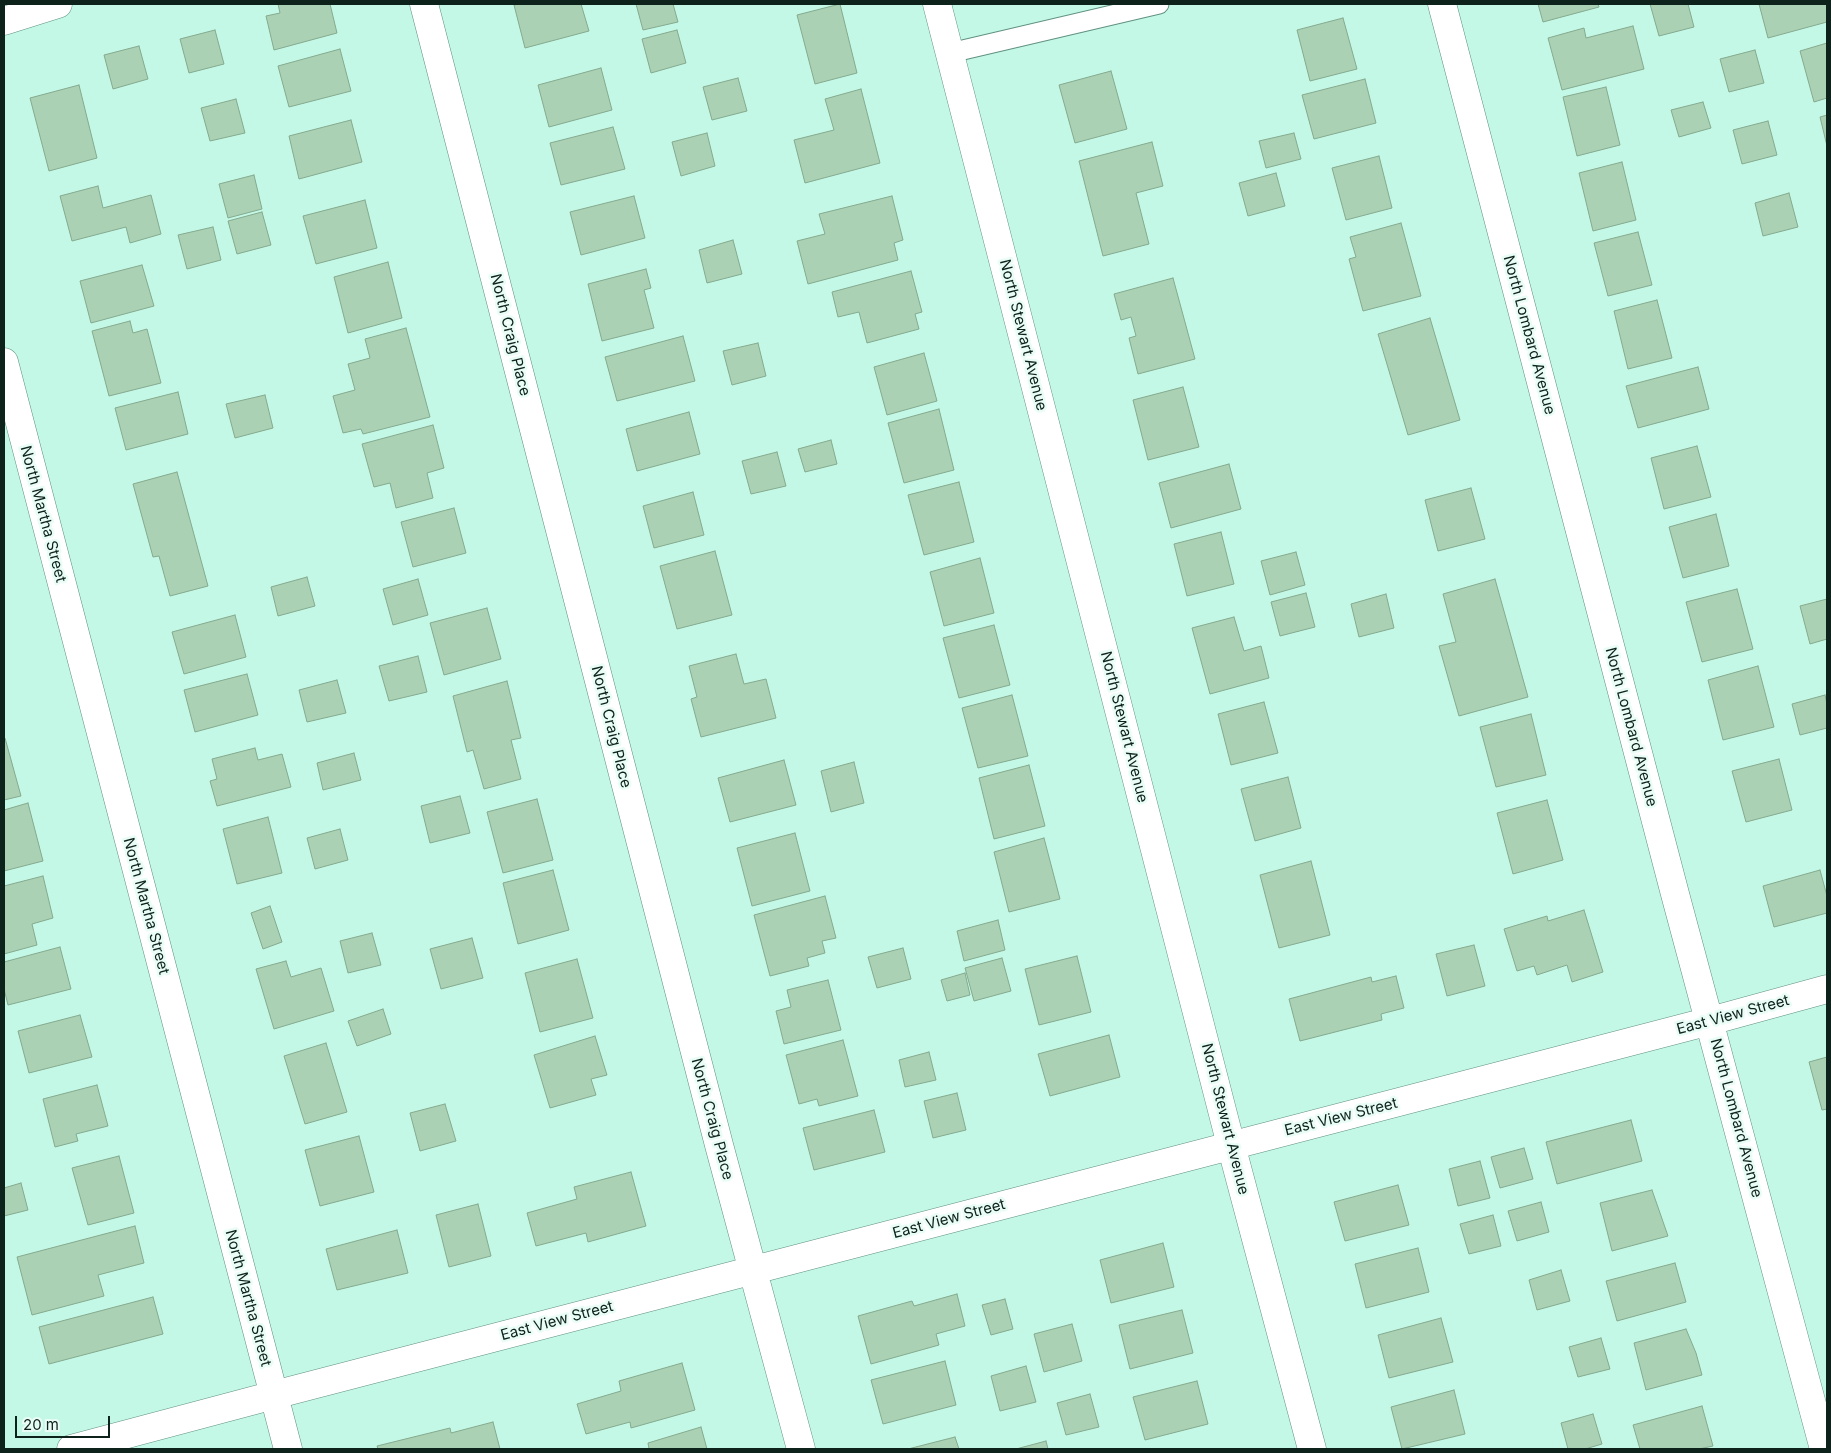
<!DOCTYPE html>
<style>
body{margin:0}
#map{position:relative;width:1831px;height:1453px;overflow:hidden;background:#c4f8e6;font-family:Inter,sans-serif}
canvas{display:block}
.frame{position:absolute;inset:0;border:5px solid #0e221c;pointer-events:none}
.scale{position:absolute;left:15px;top:1416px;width:95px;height:22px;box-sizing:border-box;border:2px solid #0e221c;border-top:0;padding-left:6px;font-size:15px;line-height:18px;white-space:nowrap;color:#0e221c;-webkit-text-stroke:4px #e9fdf6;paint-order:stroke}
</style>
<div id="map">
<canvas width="1831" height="1453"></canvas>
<div class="frame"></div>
<div class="scale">20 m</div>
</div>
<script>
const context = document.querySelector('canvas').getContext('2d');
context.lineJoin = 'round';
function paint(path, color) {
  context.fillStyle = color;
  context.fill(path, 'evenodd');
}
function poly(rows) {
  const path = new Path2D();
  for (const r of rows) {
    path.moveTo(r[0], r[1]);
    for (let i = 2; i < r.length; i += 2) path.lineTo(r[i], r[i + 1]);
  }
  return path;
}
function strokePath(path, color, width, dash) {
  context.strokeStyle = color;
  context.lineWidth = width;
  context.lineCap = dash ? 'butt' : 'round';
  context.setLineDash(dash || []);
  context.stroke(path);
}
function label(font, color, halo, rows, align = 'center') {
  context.font = font + ' Inter,sans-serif';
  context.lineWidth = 5;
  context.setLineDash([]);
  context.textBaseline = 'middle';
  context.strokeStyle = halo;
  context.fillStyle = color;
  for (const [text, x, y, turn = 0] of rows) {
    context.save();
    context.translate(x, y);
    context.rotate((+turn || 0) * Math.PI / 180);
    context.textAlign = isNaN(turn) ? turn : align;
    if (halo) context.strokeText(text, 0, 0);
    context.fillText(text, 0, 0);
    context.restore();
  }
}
const building = poly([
 [278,4,330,4,337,33,274,50,266,16,280,13,278,4],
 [519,4,581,4,589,31,525,48,514,5,519,4],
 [636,4,673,4,678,22,643,30,636,4],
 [840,4,857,73,815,84,797,15,840,4],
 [1538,4,1598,4,1599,7,1543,22,1538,4],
 [1650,4,1688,4,1694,27,1659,36,1650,4],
 [1759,4,1827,4,1827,22,1768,38,1759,4],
 [1343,18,1357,69,1310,81,1297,30,1343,18],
 [1633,26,1644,69,1562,90,1548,38,1584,28,1586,38,1633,26],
 [215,30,224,64,189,73,180,39,215,30],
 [677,30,686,63,651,73,642,39,677,30],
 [1827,43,1827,98,1814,102,1800,51,1827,43],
 [139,46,148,79,113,89,104,55,139,46],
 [340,49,351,91,289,107,278,66,340,49],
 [1755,50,1764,83,1729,92,1720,59,1755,50],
 [601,68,612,110,549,127,538,85,601,68],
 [1111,71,1127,129,1075,143,1059,85,1111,71],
 [738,78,747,111,712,120,703,87,738,78],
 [1365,79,1376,123,1314,139,1302,95,1365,79],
 [79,85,97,158,49,171,30,98,79,85],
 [1606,87,1620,145,1577,156,1563,97,1606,87],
 [861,89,880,163,805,183,794,140,834,130,825,99,861,89],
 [236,99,245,133,210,141,201,108,236,99],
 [1703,102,1711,128,1679,137,1671,110,1703,102],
 [1827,115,1827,146,1820,117,1827,115],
 [351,120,362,162,299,179,289,136,351,120],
 [1768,121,1777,155,1742,164,1733,130,1768,121],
 [613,127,625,169,561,185,550,143,613,127],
 [707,133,715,166,681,176,672,142,707,133],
 [1294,133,1301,159,1266,168,1259,141,1294,133],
 [1152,142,1163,186,1136,193,1149,244,1103,256,1079,161,1152,142],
 [1379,156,1392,208,1346,220,1332,168,1379,156],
 [1622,162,1636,220,1593,231,1579,173,1622,162],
 [1276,173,1285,206,1248,216,1239,183,1276,173],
 [254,175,262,209,228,218,219,184,254,175],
 [98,186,103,208,151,195,161,234,130,243,126,227,72,241,60,196,98,186],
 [1789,193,1798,227,1763,236,1755,203,1789,193],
 [634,196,645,238,581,255,570,212,634,196],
 [892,196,903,240,894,243,898,260,808,284,797,241,825,234,819,214,892,196],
 [365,200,377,248,316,264,303,216,365,200],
 [262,212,271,245,237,254,228,221,262,212],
 [1401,223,1421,296,1363,311,1349,259,1356,257,1350,237,1401,223],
 [213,227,221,260,187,269,178,235,213,227],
 [1638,232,1652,285,1608,296,1594,243,1638,232],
 [733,240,742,274,707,283,699,250,733,240],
 [388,262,402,318,348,333,334,277,388,262],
 [142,265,154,306,91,323,80,281,142,265],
 [646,269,651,288,644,290,654,328,602,341,588,284,646,269],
 [911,271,922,312,915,314,919,329,867,343,859,312,838,317,832,292,911,271],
 [1173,278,1195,359,1138,374,1129,338,1136,336,1131,317,1121,320,1114,294,1173,278],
 [1657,300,1672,358,1628,369,1614,311,1657,300],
 [1430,318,1460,420,1408,435,1378,334,1430,318],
 [130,321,133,333,147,329,161,383,109,396,92,331,130,321],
 [406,328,430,417,363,434,361,429,343,433,333,396,355,390,348,364,370,358,365,339,406,328],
 [683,336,695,381,617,401,605,357,683,336],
 [758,343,766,376,732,385,723,351,758,343],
 [924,353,937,401,887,415,874,367,924,353],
 [1698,367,1709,409,1638,428,1626,386,1698,367],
 [1183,387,1199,447,1148,460,1133,400,1183,387],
 [178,392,188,434,126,450,115,408,178,392],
 [265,395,273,428,235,438,226,404,265,395],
 [939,409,954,470,904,483,888,423,939,409],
 [689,412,700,454,637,471,626,429,689,412],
 [433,425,444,468,427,473,433,498,396,508,390,483,374,487,362,444,433,425],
 [831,440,837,464,805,472,798,449,831,440],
 [1697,446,1711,497,1664,509,1651,458,1697,446],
 [777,452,786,486,751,494,742,461,777,452],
 [1229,464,1241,509,1171,528,1159,483,1229,464],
 [177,472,208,586,170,596,159,556,153,557,133,484,177,472],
 [959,482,974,542,924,555,908,495,959,482],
 [1471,488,1485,539,1438,551,1425,500,1471,488],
 [693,492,704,535,654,548,643,506,693,492],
 [454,508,466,553,413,567,401,522,454,508],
 [1716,514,1729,566,1683,578,1669,527,1716,514],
 [1221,532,1234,584,1187,596,1174,544,1221,532],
 [715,551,732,615,677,629,660,566,715,551],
 [1296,552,1305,585,1270,595,1261,561,1296,552],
 [980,558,994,613,944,626,930,572,980,558],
 [307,577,315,606,278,616,271,587,307,577],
 [418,579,428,615,393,625,383,589,418,579],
 [1495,579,1528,697,1459,716,1439,646,1456,642,1443,594,1495,579],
 [1737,589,1753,649,1702,662,1686,602,1737,589],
 [1306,593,1315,627,1280,636,1271,602,1306,593],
 [1386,594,1394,628,1359,637,1351,604,1386,594],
 [1827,599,1827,639,1810,644,1800,606,1827,599],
 [487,608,501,659,444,675,430,623,487,608],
 [235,615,246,657,184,674,172,632,235,615],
 [1234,617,1244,651,1261,646,1269,678,1210,694,1192,628,1234,617],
 [994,625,1010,685,959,698,943,638,994,625],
 [736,654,744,684,766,679,776,718,701,737,691,699,697,697,689,666,736,654],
 [418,656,427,692,389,701,379,666,418,656],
 [1758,666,1774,727,1723,740,1708,680,1758,666],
 [247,674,258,715,195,732,184,690,247,674],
 [337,680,346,713,307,722,299,690,337,680],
 [507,681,521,738,511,740,521,779,484,789,473,750,467,752,453,696,507,681],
 [1012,695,1028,756,978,768,962,708,1012,695],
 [1825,695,1827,704,1827,728,1800,735,1792,704,1825,695],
 [1264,702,1278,753,1231,765,1218,714,1264,702],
 [1531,714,1546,775,1496,787,1480,727,1531,714],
 [4,738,5,738,21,796,4,800,4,738],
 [255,748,258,760,282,754,291,787,217,806,210,781,217,779,212,759,255,748],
 [354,753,361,780,323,790,317,763,354,753],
 [1779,759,1792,810,1746,822,1732,771,1779,759],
 [784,760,796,805,730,822,718,778,784,760],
 [854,762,864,803,831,812,821,771,854,762],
 [1029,765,1045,826,994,839,979,778,1029,765],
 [1288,777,1301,828,1255,841,1241,789,1288,777],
 [460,796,470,833,430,843,421,806,460,796],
 [537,799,553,860,503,873,487,812,537,799],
 [1547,800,1563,860,1513,874,1497,813,1547,800],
 [28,803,43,861,4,871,4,810,28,803],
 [268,817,282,873,237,884,223,829,268,817],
 [340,829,348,860,315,869,307,838,340,829],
 [795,833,810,891,752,906,737,848,795,833],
 [1044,838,1060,899,1009,912,994,852,1044,838],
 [1311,861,1330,935,1279,948,1260,875,1311,861],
 [553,870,569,930,518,944,503,883,553,870],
 [1820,870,1827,896,1827,913,1774,927,1763,886,1820,870],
 [43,876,53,918,32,924,37,945,4,954,4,886,43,876],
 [825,896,836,938,822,941,825,953,807,958,809,966,770,976,754,915,825,896],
 [270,906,282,942,263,949,251,913,270,906],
 [1584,910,1603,972,1572,982,1567,965,1537,975,1534,966,1517,971,1504,929,1547,916,1548,921,1584,910],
 [998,920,1005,950,964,961,957,931,998,920],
 [372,933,381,965,348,973,340,941,372,933],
 [472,938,483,978,441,989,430,949,472,938],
 [1474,945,1485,986,1447,996,1436,954,1474,945],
 [60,947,71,989,8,1005,4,989,4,962,60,947],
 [903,948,911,979,877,988,868,957,903,948],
 [1077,956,1091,1012,1039,1025,1025,969,1077,956],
 [1002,958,1011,991,974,1001,965,968,1002,958],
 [577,959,593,1018,540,1032,525,973,577,959],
 [286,961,291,977,321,968,334,1011,274,1029,256,969,286,961],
 [965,973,970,995,947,1001,941,980,965,973],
 [1396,976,1404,1008,1381,1014,1382,1020,1300,1041,1289,999,1371,977,1372,982,1396,976],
 [828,980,841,1030,784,1044,776,1011,791,1007,787,990,828,980],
 [383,1009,391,1034,357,1046,348,1021,383,1009],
 [80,1015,92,1057,29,1073,18,1031,80,1015],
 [1109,1035,1120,1077,1050,1096,1038,1054,1109,1035],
 [595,1036,607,1075,591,1079,596,1095,550,1108,534,1055,595,1036],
 [843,1040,858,1096,819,1106,817,1099,799,1104,786,1055,843,1040],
 [326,1043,347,1112,305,1124,284,1056,326,1043],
 [929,1052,936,1080,905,1087,899,1060,929,1052],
 [1827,1057,1827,1109,1822,1110,1809,1062,1827,1057],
 [97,1085,108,1126,76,1134,78,1141,55,1147,43,1099,97,1085],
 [957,1093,966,1130,933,1138,924,1101,957,1093],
 [445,1104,456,1141,420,1151,410,1113,445,1104],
 [874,1110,885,1152,814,1170,803,1128,874,1110],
 [1631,1120,1642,1161,1557,1184,1546,1142,1631,1120],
 [359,1136,374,1192,320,1206,305,1150,359,1136],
 [1524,1148,1533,1179,1500,1188,1491,1157,1524,1148],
 [119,1156,134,1213,88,1225,72,1168,119,1156],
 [1480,1161,1490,1198,1458,1206,1449,1169,1480,1161],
 [631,1172,646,1226,588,1242,586,1233,536,1246,527,1213,577,1199,574,1187,631,1172],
 [21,1183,28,1210,4,1216,4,1188,21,1183],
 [1398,1185,1409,1225,1345,1241,1334,1202,1398,1185],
 [1652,1190,1668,1236,1612,1251,1600,1203,1652,1190],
 [1541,1202,1549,1232,1517,1241,1508,1211,1541,1202],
 [478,1204,491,1256,449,1267,436,1215,478,1204],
 [1493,1215,1501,1246,1469,1254,1460,1224,1493,1215],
 [135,1226,144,1263,98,1275,104,1296,32,1315,17,1257,135,1226],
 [397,1230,408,1273,337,1290,326,1249,397,1230],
 [1163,1243,1174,1287,1111,1303,1100,1260,1163,1243],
 [1418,1248,1429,1292,1366,1308,1355,1264,1418,1248],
 [1675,1263,1686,1302,1617,1321,1606,1281,1675,1263],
 [1561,1270,1570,1301,1537,1310,1529,1280,1561,1270],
 [957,1294,965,1326,936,1334,939,1345,871,1364,858,1316,912,1301,914,1306,957,1294],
 [153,1297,163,1334,49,1364,39,1327,153,1297],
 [1005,1299,1013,1329,991,1335,982,1305,1005,1299],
 [1182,1310,1193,1353,1130,1369,1119,1325,1182,1310],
 [1441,1318,1453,1362,1389,1378,1378,1335,1441,1318],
 [1072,1324,1082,1361,1044,1372,1034,1334,1072,1324],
 [1686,1329,1696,1353,1702,1375,1646,1390,1634,1343,1686,1329],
 [1601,1338,1610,1369,1578,1377,1569,1347,1601,1338],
 [945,1361,956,1405,883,1424,871,1380,945,1361],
 [682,1363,695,1410,631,1428,630,1422,586,1434,577,1404,621,1391,619,1381,682,1363],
 [1026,1366,1036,1402,1000,1411,991,1376,1026,1366],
 [1197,1381,1208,1424,1145,1440,1133,1397,1197,1381],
 [1454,1390,1465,1434,1402,1449,1391,1407,1454,1390],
 [1090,1394,1099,1427,1066,1435,1057,1403,1090,1394],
 [1702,1406,1713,1446,1699,1449,1640,1449,1633,1425,1702,1406],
 [1593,1414,1602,1444,1585,1449,1568,1449,1561,1423,1593,1414],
 [493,1422,500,1449,378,1449,377,1446,450,1428,451,1433,493,1422],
 [701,1427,707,1449,649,1449,648,1443,701,1427],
 [955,1437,959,1449,908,1449,955,1437],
 [1046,1441,1048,1449,1016,1449,1046,1441]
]);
paint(building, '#aad1b3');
strokePath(building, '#84aa8e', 1);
const service = poly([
 [950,53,1159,4]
]);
const minor = poly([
 [424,4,719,1145,801,1449],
 [937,4,1231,1145,1312,1449],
 [1442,4,1675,894,1824,1449],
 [4,21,58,4],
 [4,362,288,1449],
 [71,1449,274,1395,1710,1021,1827,989]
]);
strokePath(service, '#609181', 21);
strokePath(minor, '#609181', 29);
strokePath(service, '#fff', 19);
strokePath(minor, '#fff', 28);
label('15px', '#0e221c', '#e9fdf6', [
 ["North Craig Place",510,335,76],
 ["North Stewart Avenue",1023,335,76],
 ["North Lombard Avenue",1529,335,75],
 ["North Martha Street",43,514,75],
 ["North Craig Place",611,727,76],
 ["North Stewart Avenue",1124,727,76],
 ["North Lombard Avenue",1631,727,75],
 ["North Martha Street",146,906,75],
 ["East View Street",1733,1015,-15],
 ["East View Street",1341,1117,-14],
 ["North Lombard Avenue",1736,1118,75],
 ["North Craig Place",712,1119,75],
 ["North Stewart Avenue",1225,1119,76],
 ["East View Street",949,1219,-15],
 ["North Martha Street",248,1298,75],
 ["East View Street",557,1321,-15]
]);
</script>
